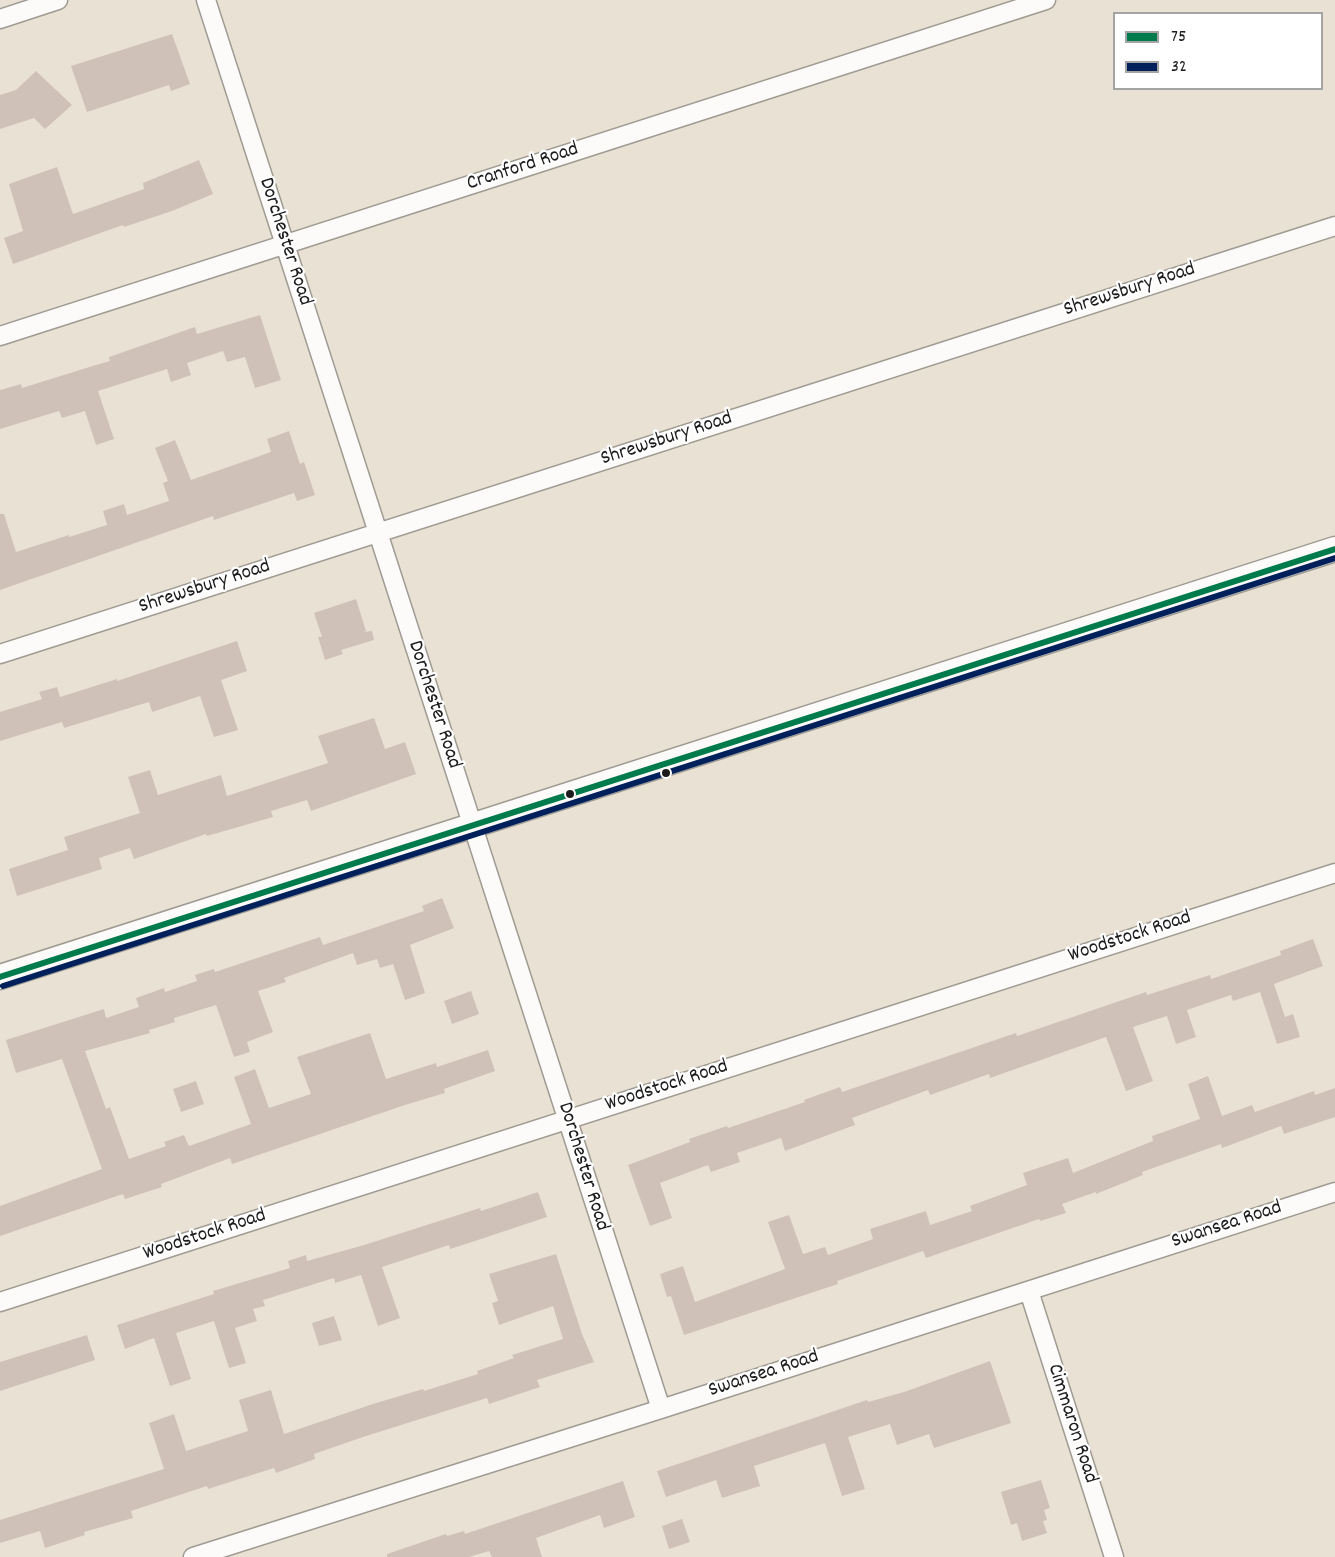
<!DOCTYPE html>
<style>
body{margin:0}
#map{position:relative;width:1335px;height:1557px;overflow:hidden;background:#e9e2d4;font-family:Dekko,sans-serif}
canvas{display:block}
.legend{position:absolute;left:1113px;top:12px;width:210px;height:78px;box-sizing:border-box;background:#fff;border:2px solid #a4a4a4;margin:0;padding:8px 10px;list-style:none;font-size:18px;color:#1c1c1c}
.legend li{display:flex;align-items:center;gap:12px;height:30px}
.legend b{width:30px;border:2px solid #a4a4a4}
</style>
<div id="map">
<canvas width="1335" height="1557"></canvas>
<ul class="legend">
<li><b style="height:8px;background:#007b4b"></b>75</li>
<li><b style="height:8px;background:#00205b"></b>32</li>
</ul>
</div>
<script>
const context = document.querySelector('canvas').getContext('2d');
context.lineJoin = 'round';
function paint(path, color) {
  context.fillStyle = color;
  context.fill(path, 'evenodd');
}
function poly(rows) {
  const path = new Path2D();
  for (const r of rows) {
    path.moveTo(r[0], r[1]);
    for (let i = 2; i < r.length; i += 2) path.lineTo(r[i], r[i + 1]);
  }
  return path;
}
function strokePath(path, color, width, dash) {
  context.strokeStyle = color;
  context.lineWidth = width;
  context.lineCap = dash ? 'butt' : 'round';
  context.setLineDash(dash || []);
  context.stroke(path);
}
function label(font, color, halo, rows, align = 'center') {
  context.font = font + ' Dekko,sans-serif';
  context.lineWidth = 4.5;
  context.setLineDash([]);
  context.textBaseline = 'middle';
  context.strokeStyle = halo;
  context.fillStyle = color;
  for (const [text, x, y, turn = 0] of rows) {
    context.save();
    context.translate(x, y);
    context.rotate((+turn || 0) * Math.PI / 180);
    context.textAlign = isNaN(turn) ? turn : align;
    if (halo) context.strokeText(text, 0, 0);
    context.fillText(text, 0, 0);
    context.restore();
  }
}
paint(poly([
 [172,34,190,84,171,91,169,85,87,112,71,66],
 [36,71,72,105,45,129,34,118,0,129,0,95,16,90],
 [199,160,213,194,172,211,124,227,123,225,13,264,4,238,23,231,9,184,57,167,73,214,144,189,143,183],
 [260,315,281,380,255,388,245,357,227,362,223,351,187,363,191,375,171,382,167,369,98,391,114,439,96,445,85,411,62,418,59,411,0,429,0,390,21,384,22,388,99,364,110,361,109,357,195,327,197,334],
 [289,431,300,464,304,462,315,495,297,501,294,493,214,520,213,516,0,590,0,514,4,514,16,552,69,535,69,537,107,525,103,511,124,504,127,515,169,501,163,483,168,481,155,448,175,440,191,480,271,452,267,439],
 [356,599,366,631,363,632,372,631,374,640,341,650,343,654,325,660,318,637,322,637,314,613],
 [237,641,247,671,221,680,238,730,214,737,200,696,152,712,149,702,64,728,62,722,0,741,0,712,42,699,39,692,57,687,60,697,117,679,117,681],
 [374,718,385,749,405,742,416,774,311,811,307,800,271,811,273,817,207,836,206,834,134,859,130,848,99,858,102,869,17,896,9,869,68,850,64,837,140,813,128,777,150,770,158,795,221,775,227,796,328,763,318,736],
 [442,898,454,928,410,945,425,993,405,1000,393,964,380,968,377,959,357,965,353,953,284,978,286,982,258,991,273,1032,247,1042,250,1052,234,1057,216,1005,174,1018,175,1022,149,1030,150,1033,85,1051,106,1109,110,1107,129,1159,166,1146,164,1142,184,1135,189,1146,251,1124,234,1077,255,1069,269,1108,311,1094,297,1057,370,1033,386,1079,436,1063,437,1067,488,1050,495,1071,444,1089,445,1093,405,1105,232,1164,230,1158,161,1184,162,1187,125,1199,123,1194,0,1236,0,1206,102,1169,62,1059,16,1073,6,1040,104,1009,106,1018,139,1007,136,998,164,988,165,992,197,981,195,975,214,969,215,972,320,937,323,945,424,911,422,906],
 [1313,939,1323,966,1274,984,1285,1017,1293,1014,1300,1037,1277,1044,1260,992,1233,1001,1231,995,1187,1010,1196,1037,1176,1044,1167,1016,1133,1027,1153,1081,1126,1091,1106,1037,990,1078,989,1074,930,1095,928,1090,852,1118,855,1125,785,1151,781,1138,737,1153,740,1162,711,1172,708,1165,660,1183,672,1218,650,1226,628,1165,690,1142,689,1139,727,1126,728,1128,805,1102,804,1100,840,1087,842,1092,1016,1033,1017,1036,1146,992,1147,995,1210,975,1211,979,1281,955,1280,951],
 [471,991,479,1014,452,1024,444,1001],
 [1208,1076,1222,1116,1252,1105,1255,1112,1314,1091,1315,1095,1335,1088,1335,1117,1284,1134,1281,1126,1222,1148,1221,1144,1142,1172,1143,1175,1096,1194,1096,1192,1062,1204,1066,1213,1040,1221,1039,1219,926,1258,923,1251,837,1281,838,1284,684,1335,671,1296,667,1297,660,1274,683,1266,695,1302,785,1269,768,1222,789,1215,803,1254,825,1247,828,1255,873,1239,870,1229,926,1211,930,1225,972,1211,970,1206,1027,1185,1023,1173,1068,1158,1073,1173,1153,1141,1152,1136,1200,1119,1188,1084],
 [196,1081,204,1104,181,1112,173,1089],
 [538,1192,547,1217,475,1241,450,1249,449,1245,382,1267,400,1318,378,1326,361,1275,335,1283,334,1278,263,1300,265,1306,253,1309,257,1321,235,1328,246,1363,229,1368,214,1321,176,1333,191,1379,170,1386,154,1338,125,1349,117,1325,214,1294,213,1291,290,1268,288,1261,306,1255,307,1261,364,1245,480,1208,481,1211],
 [556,1254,582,1334,594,1362,537,1380,540,1387,489,1404,487,1398,363,1437,314,1454,315,1459,276,1473,274,1468,208,1489,207,1486,131,1511,133,1518,84,1532,85,1535,45,1548,40,1531,0,1543,0,1520,164,1469,149,1423,174,1414,186,1451,248,1431,239,1400,271,1390,284,1434,373,1404,423,1389,424,1391,478,1374,477,1371,514,1358,512,1355,563,1339,553,1306,499,1325,492,1303,498,1301,489,1274],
 [334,1316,342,1340,319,1346,312,1323],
 [87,1335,95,1360,0,1391,0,1362],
 [990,1361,1011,1423,934,1448,929,1434,897,1445,890,1424,848,1437,865,1489,842,1496,825,1443,754,1466,760,1486,722,1498,716,1480,666,1497,657,1471,867,1400,868,1402,904,1392],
 [1041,1480,1050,1508,1044,1510,1047,1520,1043,1521,1047,1533,1022,1541,1017,1523,1011,1525,1001,1492],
 [623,1481,635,1517,604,1528,600,1515,536,1538,542,1557,492,1557,489,1551,469,1557,387,1557,387,1554,446,1534,447,1536,464,1531,465,1534],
 [682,1519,690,1542,669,1549,662,1526]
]), '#d0c1b8');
const minor = poly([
 [206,0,661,1409],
 [0,19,58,0],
 [0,336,1046,0],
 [0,654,1335,226],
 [1029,1291,1114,1557],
 [0,1302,1335,873],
 [193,1557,661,1409,1335,1192]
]);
const tertiary = poly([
 [0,977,1335,549]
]);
strokePath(minor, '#9f9b93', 21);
strokePath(tertiary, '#9f9b93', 27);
strokePath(minor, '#fcfbf9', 18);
strokePath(tertiary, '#fcfbf9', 24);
strokePath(poly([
 [0,977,1335,549]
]), '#007b4b', 6);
strokePath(poly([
 [3,986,1335,558]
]), '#00205b', 6);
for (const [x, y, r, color] of [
 [666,773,5,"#1c1c1c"],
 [570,794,5,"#1c1c1c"]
]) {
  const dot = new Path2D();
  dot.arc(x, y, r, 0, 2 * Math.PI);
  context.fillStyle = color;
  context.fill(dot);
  strokePath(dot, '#fff', 2);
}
label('21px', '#1c1c1c', '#fff', [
 ["Cranford Road",523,168,-18],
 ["Dorchester Road",284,242,72],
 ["Shrewsbury Road",1130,291,-18],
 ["Shrewsbury Road",667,440,-18],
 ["Shrewsbury Road",205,588,-18],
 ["Dorchester Road",433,705,72],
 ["Woodstock Road",1130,938,-18],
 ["Woodstock Road",667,1087,-18],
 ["Dorchester Road",582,1167,73],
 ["Swansea Road",1227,1226,-18],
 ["Woodstock Road",205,1236,-18],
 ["Swansea Road",764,1375,-18],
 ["Cimmaron Road",1071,1424,72]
]);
</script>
